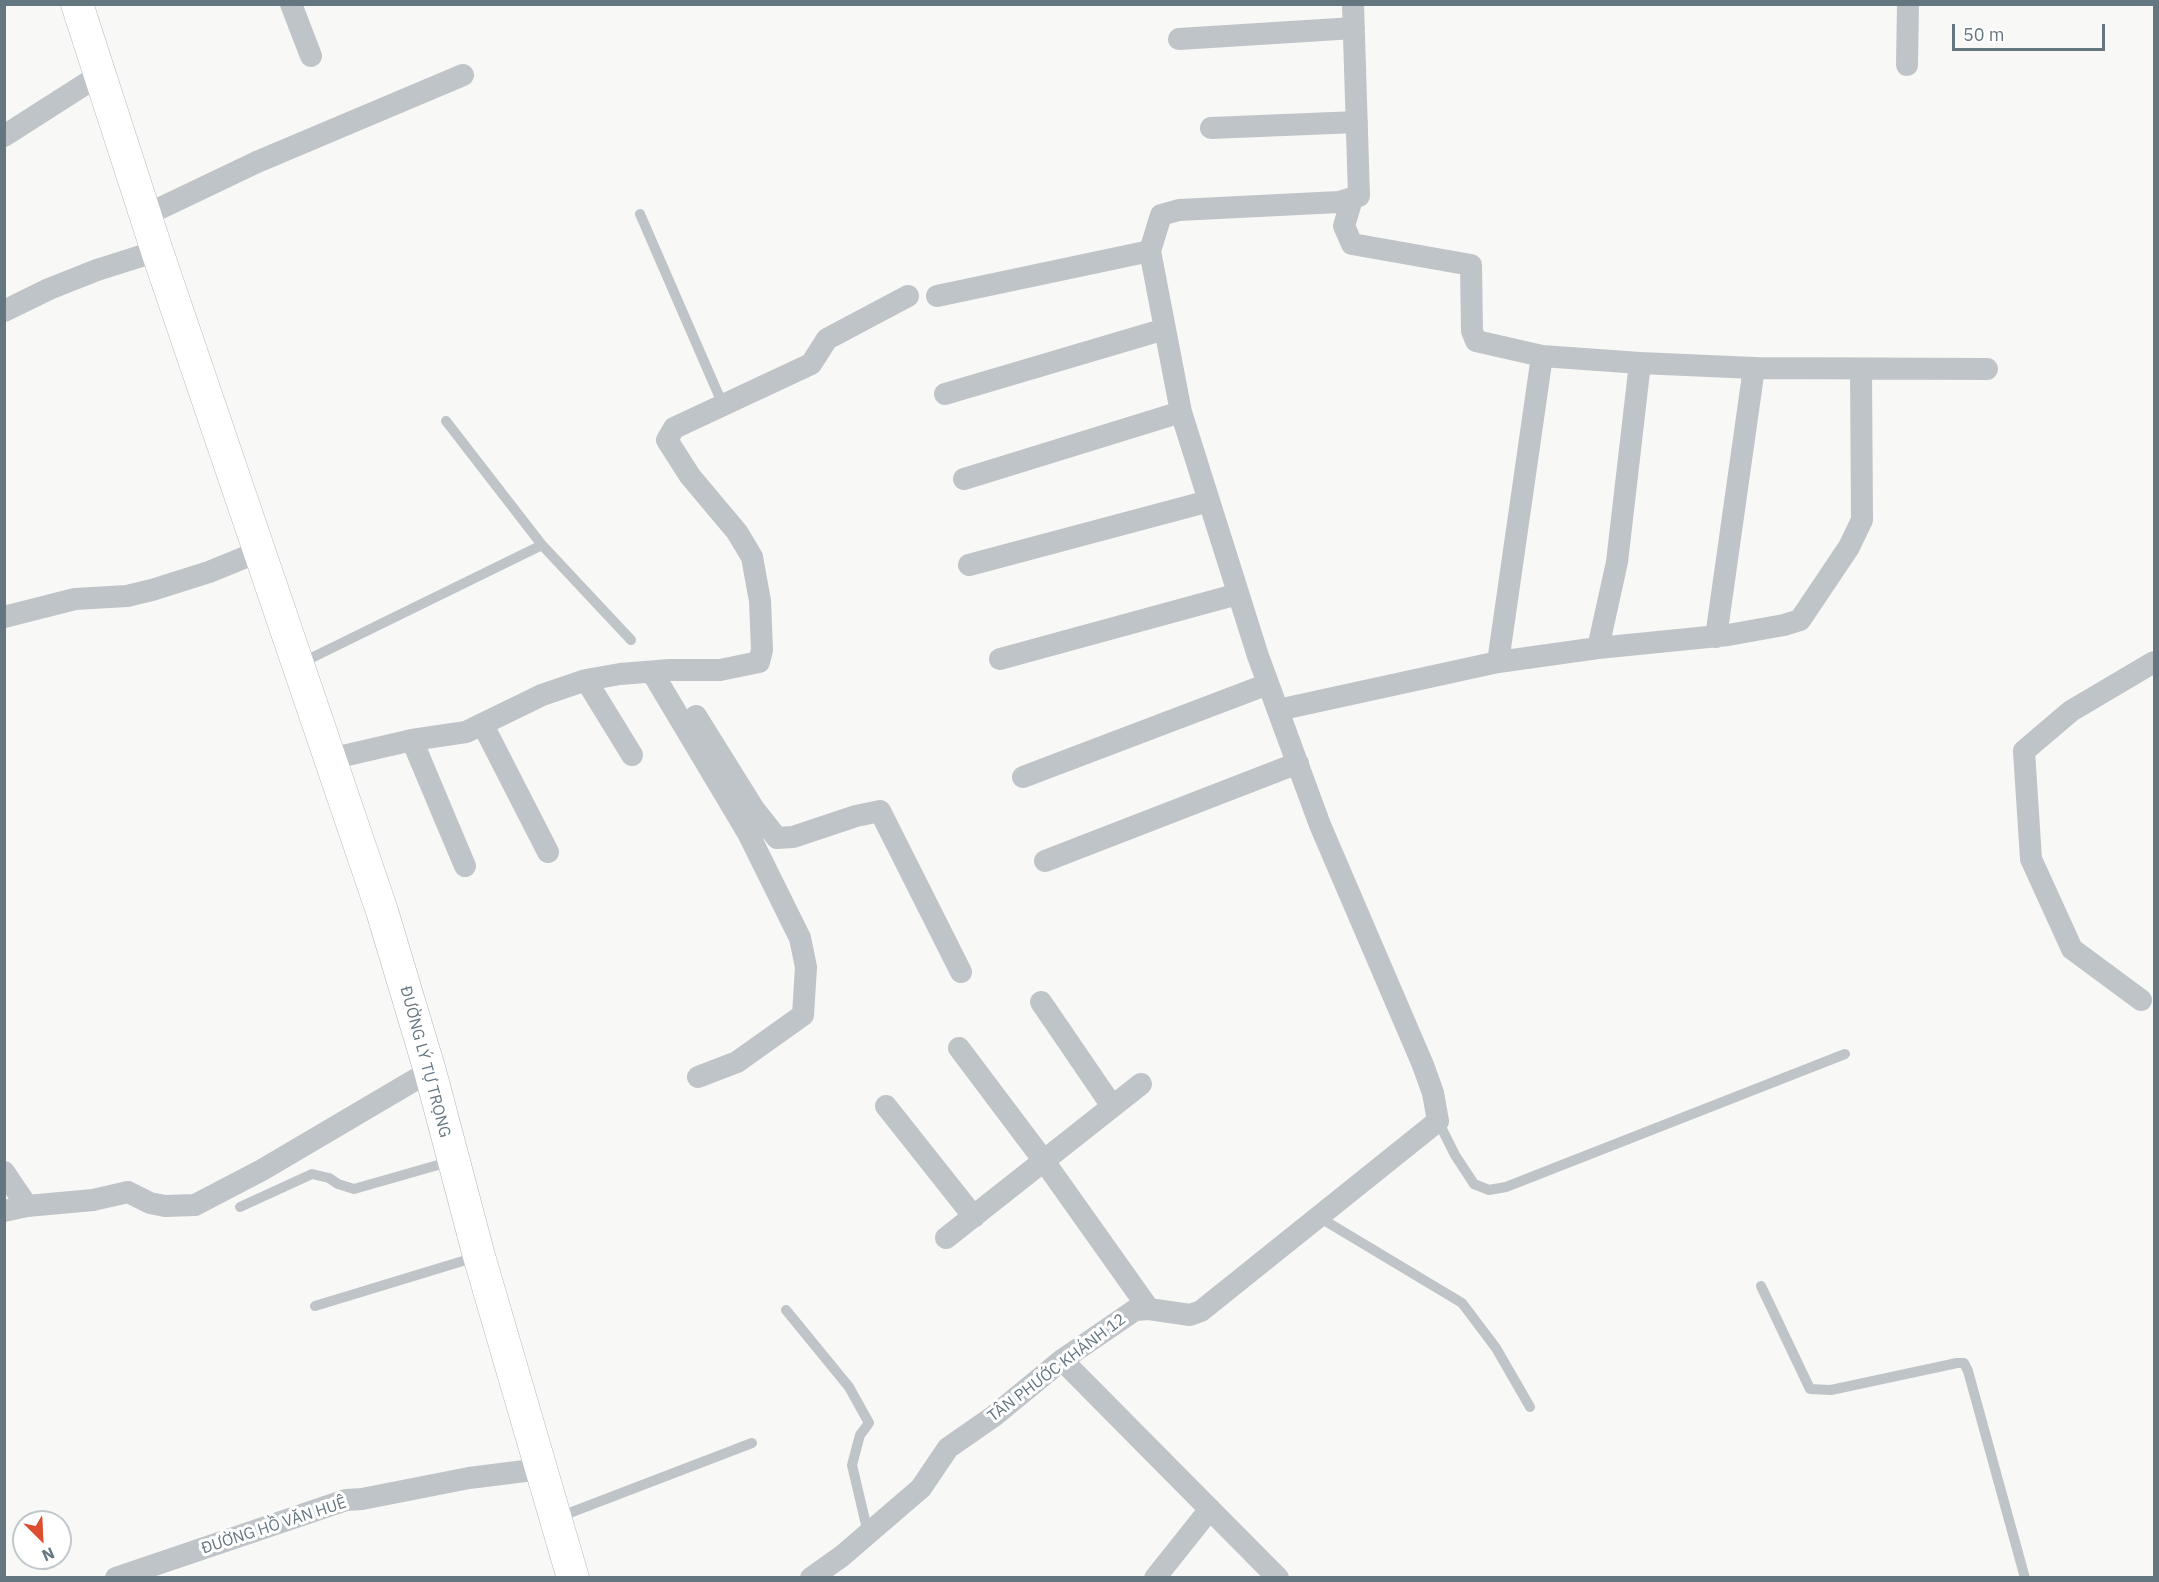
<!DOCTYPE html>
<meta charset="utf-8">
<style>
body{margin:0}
#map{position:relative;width:2159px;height:1582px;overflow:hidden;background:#f8f8f6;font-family:"IBM Plex Sans",sans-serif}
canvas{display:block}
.frame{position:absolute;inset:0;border:6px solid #647680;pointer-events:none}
.north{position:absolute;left:12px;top:1510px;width:60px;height:60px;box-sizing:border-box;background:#fff;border:2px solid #c1c8cc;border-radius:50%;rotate:156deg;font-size:16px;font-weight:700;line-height:24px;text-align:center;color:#647680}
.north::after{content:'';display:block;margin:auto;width:21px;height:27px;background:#dd4e31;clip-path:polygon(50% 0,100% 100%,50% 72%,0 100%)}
.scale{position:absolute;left:1952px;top:24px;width:153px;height:27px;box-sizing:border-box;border:3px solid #647680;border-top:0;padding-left:8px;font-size:18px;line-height:21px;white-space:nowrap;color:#647680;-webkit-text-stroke:4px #fff;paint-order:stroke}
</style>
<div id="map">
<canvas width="2159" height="1582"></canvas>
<div class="frame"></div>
<div class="north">N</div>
<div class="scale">50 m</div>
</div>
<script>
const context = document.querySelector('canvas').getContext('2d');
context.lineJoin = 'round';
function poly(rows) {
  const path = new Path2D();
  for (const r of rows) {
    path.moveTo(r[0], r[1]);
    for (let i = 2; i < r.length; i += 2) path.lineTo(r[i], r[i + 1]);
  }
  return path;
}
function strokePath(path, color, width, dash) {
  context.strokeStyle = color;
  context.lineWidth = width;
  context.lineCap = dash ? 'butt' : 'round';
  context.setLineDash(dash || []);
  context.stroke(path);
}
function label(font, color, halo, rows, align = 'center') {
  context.font = font + ' "IBM Plex Sans",sans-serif';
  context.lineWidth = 6;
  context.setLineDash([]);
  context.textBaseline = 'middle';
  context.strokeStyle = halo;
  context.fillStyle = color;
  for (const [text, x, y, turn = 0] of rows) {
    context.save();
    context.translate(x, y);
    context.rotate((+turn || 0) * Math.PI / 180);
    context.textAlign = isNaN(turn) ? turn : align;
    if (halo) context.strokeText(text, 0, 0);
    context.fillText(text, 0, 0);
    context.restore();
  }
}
const secondary = poly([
 [77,4,157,251,382,911,430,1071,479,1256,573,1578]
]);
strokePath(secondary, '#b2b8bc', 33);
strokePath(poly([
 [640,214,723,405],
 [446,421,542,545,631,640],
 [299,664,542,545],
 [1438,1121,1455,1155,1474,1184,1489,1190,1506,1187,1845,1054],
 [240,1207,312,1174,329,1178,338,1184,354,1189,452,1161],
 [1317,1216,1462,1303,1496,1348,1530,1407],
 [1761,1286,1810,1389,1831,1390,1957,1363,1964,1363,1968,1371,2025,1578],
 [315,1306,476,1257],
 [786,1310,849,1387,869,1423,860,1435,852,1465,868,1533],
 [559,1517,752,1443]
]), '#bfc4c8', 10);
strokePath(poly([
 [291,4,311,56],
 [1179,39,1354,28],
 [1907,65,1908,4],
 [1211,128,1357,122],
 [4,136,101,74],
 [1352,199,1344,226,1352,244,1471,265,1472,331,1476,341,1542,356,1640,363,1617,562,1598,648],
 [146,215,257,162,463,75],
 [937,296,1150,251],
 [4,311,49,289,97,270,157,251],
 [1640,363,1754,368,1987,369],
 [945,394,1165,329],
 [964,479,1181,412],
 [969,565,1209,501],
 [4,617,75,599,127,596,152,590,209,572,258,552],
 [1716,637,1754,368],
 [1000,659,1238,594],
 [1498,662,1542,356],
 [652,672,748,833,800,938,806,967,803,1015,737,1062,698,1077],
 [586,680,632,755],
 [1278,710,1498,662,1598,648,1728,635,1784,625,1800,620,1849,547,1862,520,1861,370],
 [696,716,754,809,777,838,793,837,856,816,880,811,961,972],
 [483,725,548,852],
 [412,740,465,866],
 [330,759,412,740,466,732,542,695,586,680,620,674,670,670,720,670,759,662,762,650,760,601,752,557,737,532,690,476,667,440,674,428,811,364,827,339,908,296],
 [1023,777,1268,684],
 [1045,861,1298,763],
 [2141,1000,2072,949,2031,859,2024,751,2071,711,2154,662],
 [1041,1002,1112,1106],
 [959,1048,1044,1161,1149,1309],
 [886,1106,974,1217],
 [4,1172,27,1206,93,1200,128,1192,150,1203,165,1206,195,1205,262,1170,430,1071],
 [4,1211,27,1206],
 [946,1238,1141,1084],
 [1062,1360,1278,1578],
 [116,1578,346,1500,362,1499,469,1478,541,1469],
 [811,1578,842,1556,921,1488,948,1448,994,1416,1062,1360,1135,1310,1149,1309,1190,1315,1201,1311,1438,1121,1433,1093,1423,1065,1320,825,1258,656,1181,412,1150,251,1161,215,1179,210,1339,202,1359,196,1353,4],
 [1155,1578,1210,1509]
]), '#bfc4c8', 22);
strokePath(secondary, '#fff', 32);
label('16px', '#647680', '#fff', [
 ["ĐƯỜNG LÝ TỰ TRỌNG",425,1062,75],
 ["TÂN PHƯỚC KHÁNH 12",1057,1368,-37],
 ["ĐƯỜNG HỒ VĂN HUÊ",274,1526,-18]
]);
</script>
